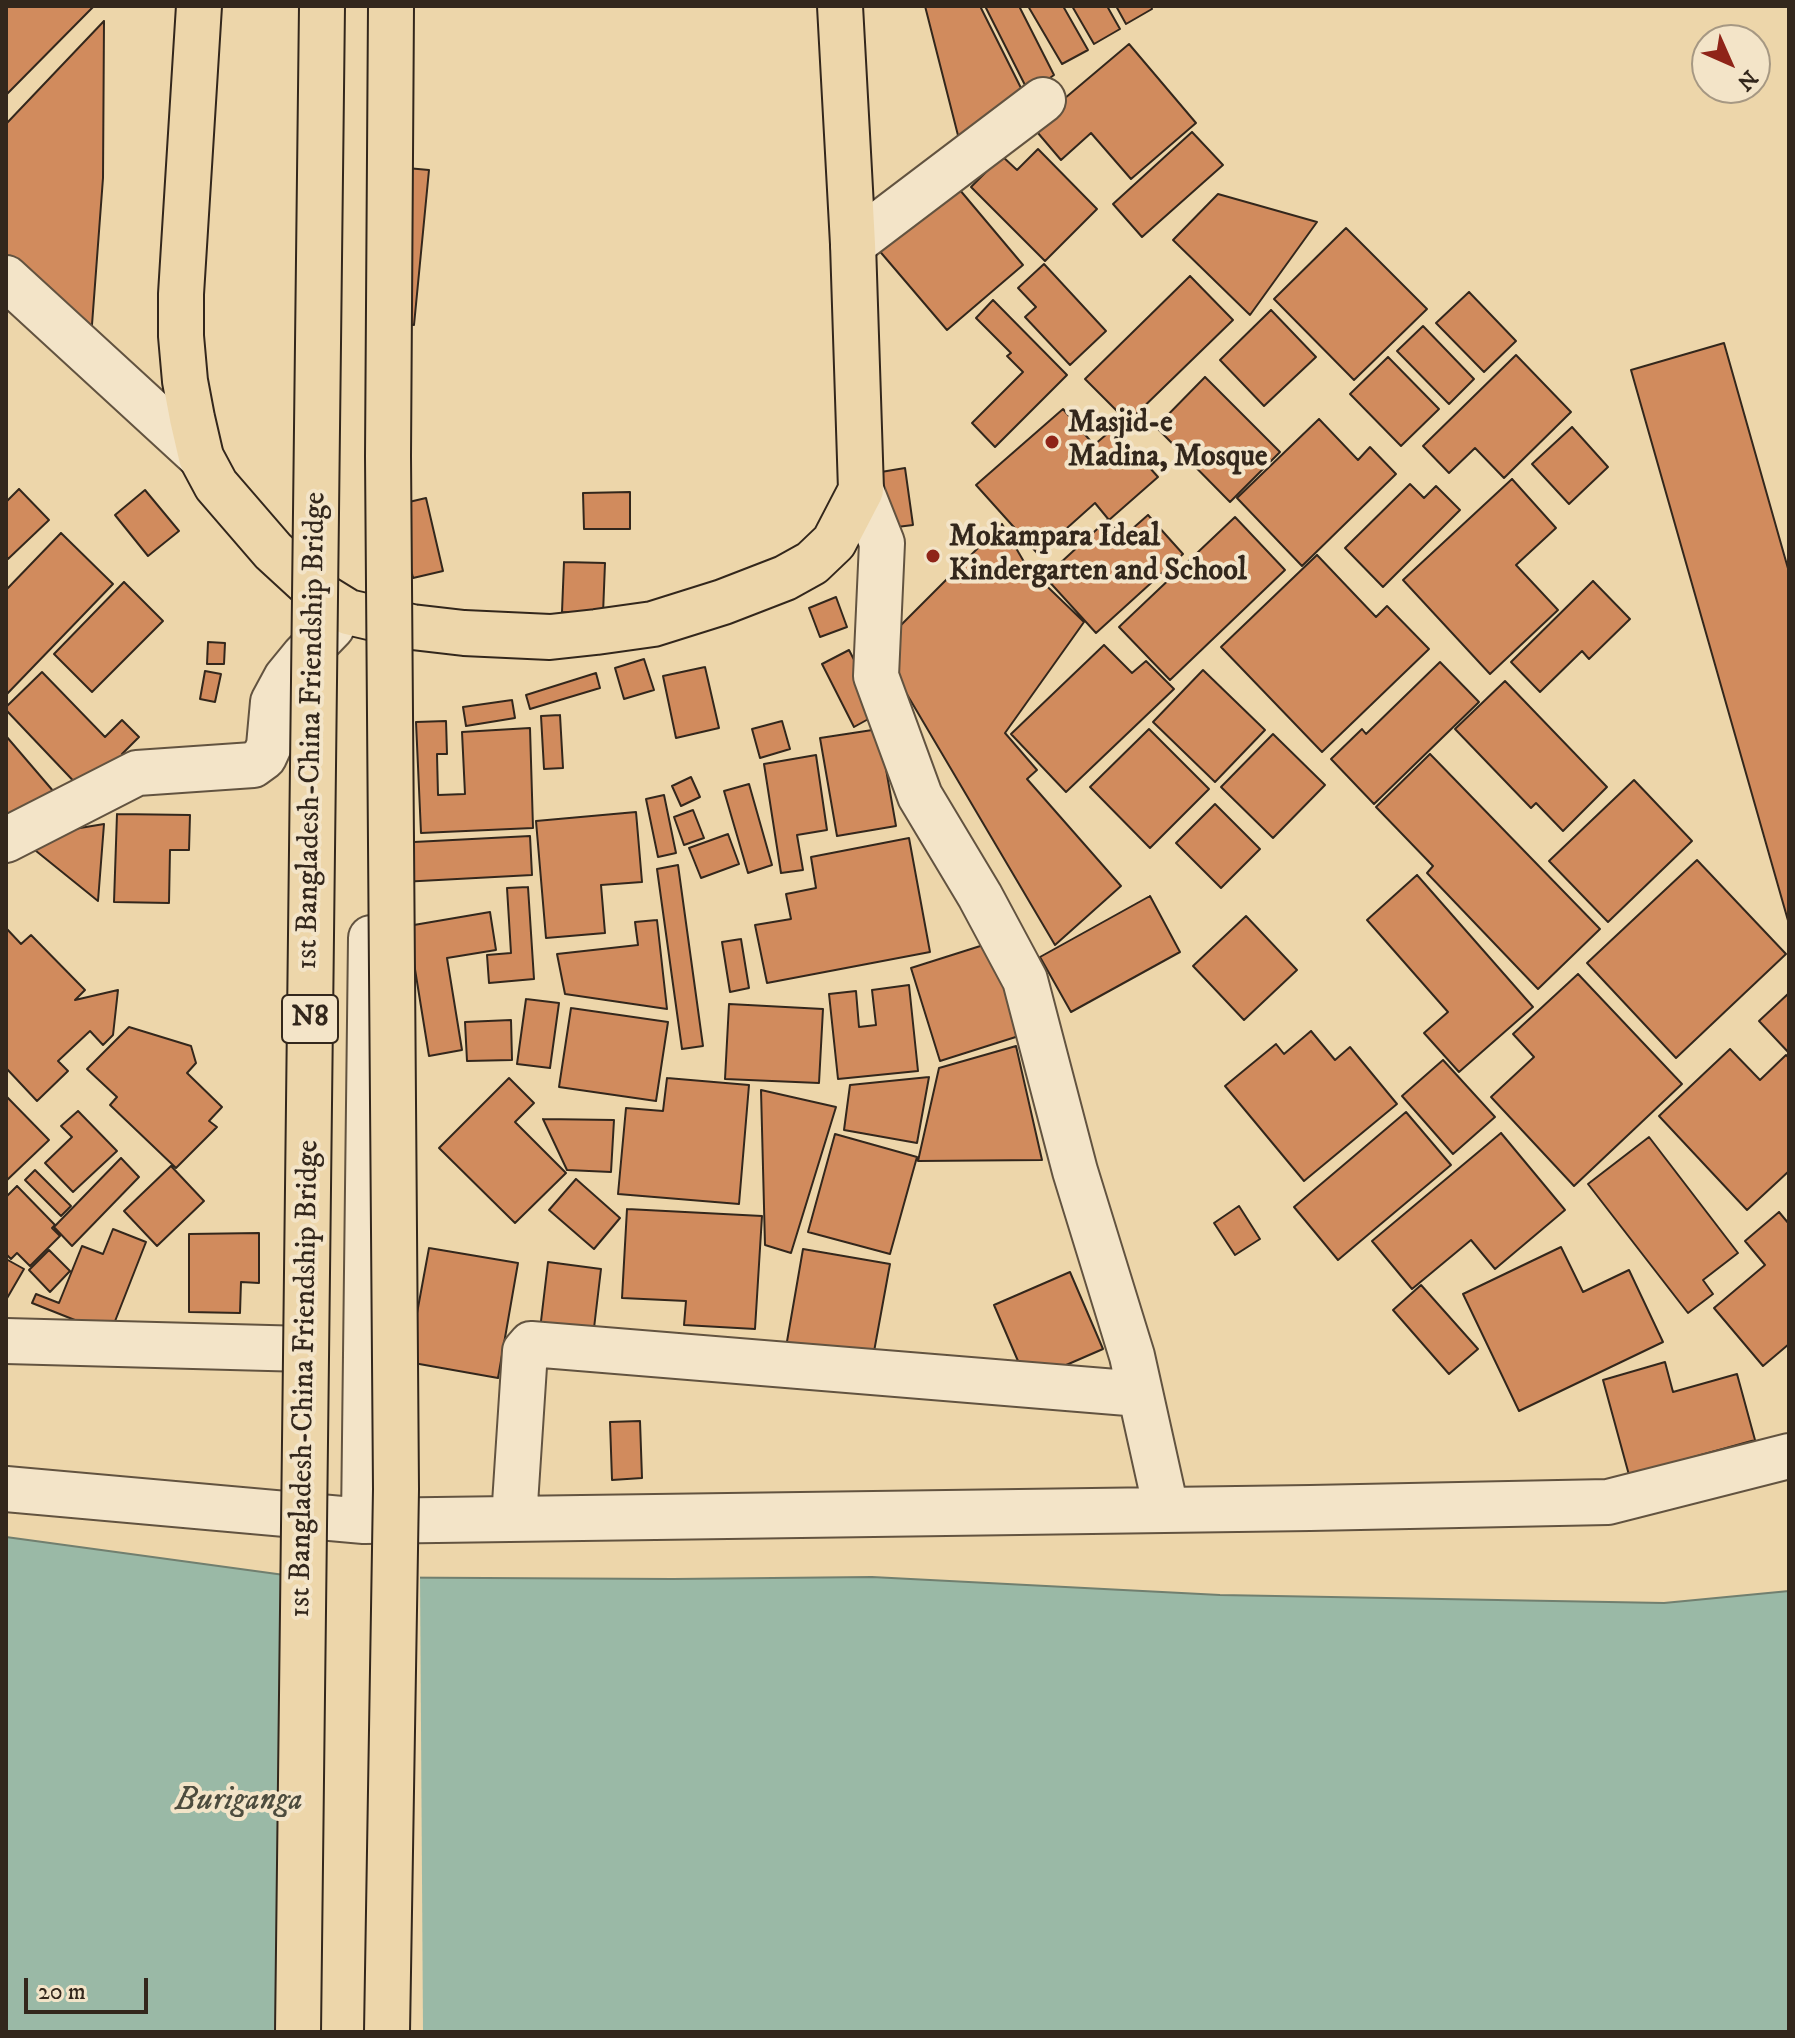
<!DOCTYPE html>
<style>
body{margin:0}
#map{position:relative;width:1795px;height:2038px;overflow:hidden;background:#edd6aa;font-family:"IM FELL DW Pica",serif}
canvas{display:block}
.frame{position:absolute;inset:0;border:8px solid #33271c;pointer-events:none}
.north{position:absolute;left:1691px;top:24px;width:80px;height:80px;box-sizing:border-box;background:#f3e4c8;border:2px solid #a69883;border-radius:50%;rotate:135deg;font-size:22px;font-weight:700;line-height:32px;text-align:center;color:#33271c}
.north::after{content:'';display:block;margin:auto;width:28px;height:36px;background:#8f2418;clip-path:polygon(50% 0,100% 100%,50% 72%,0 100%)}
.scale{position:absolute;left:24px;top:1978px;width:124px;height:36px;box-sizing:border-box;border:4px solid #33271c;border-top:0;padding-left:10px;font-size:24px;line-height:28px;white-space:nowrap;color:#33271c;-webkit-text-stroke:6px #f3e4c8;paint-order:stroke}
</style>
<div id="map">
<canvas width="1795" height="2038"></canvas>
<div class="frame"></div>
<div class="north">N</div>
<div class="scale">20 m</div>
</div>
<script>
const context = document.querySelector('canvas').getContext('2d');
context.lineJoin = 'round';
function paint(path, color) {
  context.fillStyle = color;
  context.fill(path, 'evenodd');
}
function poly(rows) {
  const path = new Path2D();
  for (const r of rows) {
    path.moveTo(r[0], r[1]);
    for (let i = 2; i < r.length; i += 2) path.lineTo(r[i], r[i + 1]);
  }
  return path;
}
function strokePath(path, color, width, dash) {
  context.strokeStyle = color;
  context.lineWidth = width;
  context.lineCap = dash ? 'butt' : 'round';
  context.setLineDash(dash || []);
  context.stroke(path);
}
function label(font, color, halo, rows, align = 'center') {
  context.font = font + ' "IM FELL DW Pica",serif';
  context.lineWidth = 8;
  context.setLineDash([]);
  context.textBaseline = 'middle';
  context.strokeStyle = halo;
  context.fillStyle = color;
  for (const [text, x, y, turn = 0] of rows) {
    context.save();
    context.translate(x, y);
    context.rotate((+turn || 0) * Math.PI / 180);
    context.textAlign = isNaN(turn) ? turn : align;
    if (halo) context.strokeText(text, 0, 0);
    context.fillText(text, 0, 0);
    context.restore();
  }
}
const water = poly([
 [6,1537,299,1577,673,1579,872,1577,1220,1595,1664,1603,1789,1591,1789,2032,6,2032,6,1537]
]);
paint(water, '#9ab9a6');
strokePath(water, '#717f6f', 2);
paint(poly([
 [318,1573,420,1574,423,2032,309,2032]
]), '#edd6aa');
const building = poly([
 [6,6,94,6,6,95,6,6],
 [925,6,980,6,1023,92,962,151,925,6],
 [985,6,1019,6,1054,75,1029,93,985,6],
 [1028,6,1063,6,1088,50,1062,64,1028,6],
 [1072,6,1107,6,1120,29,1094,44,1072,6],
 [1116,6,1151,6,1152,9,1126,24,1116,6],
 [104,21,103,178,91,338,6,256,6,124,104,21],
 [1129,44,1196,123,1131,179,1091,133,1061,160,1032,126,1129,44],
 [1192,132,1223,165,1142,237,1113,204,1192,132],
 [1038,149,1097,209,1045,261,971,187,1002,156,1017,170,1038,149],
 [396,167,429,170,414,325,382,322,396,167],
 [954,183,1023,265,947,330,877,248,954,183],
 [1218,194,1317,222,1250,315,1173,240,1218,194],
 [1346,228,1427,309,1354,380,1274,299,1346,228],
 [1044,264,1106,331,1070,365,1025,317,1036,307,1018,288,1044,264],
 [1190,276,1233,320,1128,422,1085,379,1190,276],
 [1469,292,1516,341,1484,372,1436,323,1469,292],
 [993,300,1067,375,995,447,972,423,1023,372,1007,356,1011,353,976,318,993,300],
 [1271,310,1316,357,1264,406,1220,360,1271,310],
 [1423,326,1474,379,1449,404,1397,351,1423,326],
 [1724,343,1789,572,1789,924,1631,370,1724,343],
 [1516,355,1571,412,1504,478,1475,448,1449,473,1423,446,1516,355],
 [1388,357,1439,409,1401,446,1350,394,1388,357],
 [1205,377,1280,452,1230,502,1156,427,1205,377],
 [1063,409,1094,445,1114,428,1158,477,1109,520,1095,503,1038,554,976,485,1063,409],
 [1319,419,1358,460,1370,447,1396,474,1302,566,1237,498,1319,419],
 [1572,427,1608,467,1569,504,1532,464,1572,427],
 [905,468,913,525,889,528,881,472,905,468],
 [1512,479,1556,528,1516,565,1558,610,1490,674,1403,580,1512,479],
 [1410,484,1424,498,1436,486,1460,510,1383,587,1345,548,1410,484],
 [19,489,49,520,8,559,6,556,6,502,19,489],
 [145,490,179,531,148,556,115,515,145,490],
 [630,492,630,529,584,529,583,493,630,492],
 [426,498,443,571,413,578,396,505,426,498],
 [1148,515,1183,554,1096,633,1045,577,1107,520,1123,537,1148,515],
 [1235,517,1285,570,1170,680,1119,627,1235,517],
 [1002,524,1027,567,1084,622,1005,733,1037,770,1027,779,1121,886,1055,945,879,647,1002,524],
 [61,533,113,584,6,695,6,590,61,533],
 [1317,555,1376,617,1387,606,1429,649,1322,752,1221,647,1317,555],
 [564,562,605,563,603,614,562,612,564,562],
 [1593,581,1630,619,1589,659,1582,651,1540,692,1511,662,1593,581],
 [124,582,163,621,92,692,54,654,124,582],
 [836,597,847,627,820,637,809,608,836,597],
 [208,642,225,643,224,664,207,664,208,642],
 [1104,645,1132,673,1146,661,1174,689,1066,792,1011,734,1104,645],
 [849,650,881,712,854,727,822,664,849,650],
 [644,659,654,690,624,699,615,668,644,659],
 [1440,662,1479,702,1374,804,1331,759,1362,729,1366,734,1440,662],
 [705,667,719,728,676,738,663,676,705,667],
 [1203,670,1265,730,1215,782,1153,722,1203,670],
 [205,671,221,674,215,702,200,699,205,671],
 [42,672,105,737,122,720,139,737,122,754,136,769,83,791,6,710,6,707,42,672],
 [596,673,600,688,530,709,526,695,596,673],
 [1505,681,1607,787,1563,831,1536,803,1531,808,1455,729,1505,681],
 [512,700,515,718,466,726,463,707,512,700],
 [560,715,563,768,544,769,541,716,560,715],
 [446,721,447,754,437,754,438,795,465,794,462,732,530,728,533,828,421,833,416,722,446,721],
 [782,721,790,749,760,758,752,729,782,721],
 [879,729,896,826,837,836,820,738,879,729],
 [1149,729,1209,789,1150,848,1090,787,1149,729],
 [1273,734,1325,785,1273,838,1221,787,1273,734],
 [6,736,66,806,6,827,6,736],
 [1430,754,1600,929,1538,989,1427,873,1433,866,1376,807,1430,754],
 [816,755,827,830,797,835,803,870,781,873,764,764,816,755],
 [691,777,700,797,681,806,672,786,691,777],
 [1634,780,1692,841,1608,922,1549,861,1634,780],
 [749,784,772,865,748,873,724,791,749,784],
 [664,795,676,853,658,857,646,799,664,795],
 [1215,804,1260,849,1221,888,1176,843,1215,804],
 [693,810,704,838,684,845,674,817,693,810],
 [636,812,642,882,601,885,605,933,546,938,536,821,636,812],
 [117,814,190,815,189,850,170,850,169,903,114,902,117,814],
 [104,824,98,901,20,838,104,824],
 [399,829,413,829,414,842,530,836,532,875,401,882,399,829],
 [728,834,739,864,701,878,689,848,728,834],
 [909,838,930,952,767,983,755,925,791,919,786,894,816,888,811,857,909,838],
 [1697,860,1786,954,1676,1058,1587,963,1697,860],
 [678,865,703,1046,682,1049,657,869,678,865],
 [1417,875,1533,1007,1459,1072,1424,1033,1448,1012,1367,920,1417,875],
 [528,887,534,979,489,983,487,955,511,953,507,888,528,887],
 [1150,896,1180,952,1071,1012,1040,957,1150,896],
 [490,912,496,950,447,958,462,1050,429,1056,408,926,490,912],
 [1246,916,1297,970,1244,1020,1193,966,1246,916],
 [657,920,667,1009,565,994,557,954,638,945,635,922,657,920],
 [6,928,21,944,31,935,85,990,75,1000,118,990,113,1035,103,1045,90,1031,58,1061,68,1071,37,1101,6,1068,6,928],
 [741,939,749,988,730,992,722,942,741,939],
 [993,942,1022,1035,940,1061,911,968,993,942],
 [1578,974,1682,1084,1574,1186,1491,1097,1534,1057,1513,1034,1578,974],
 [909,985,918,1071,838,1079,829,994,856,991,859,1027,876,1025,872,990,909,985],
 [1789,993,1789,1053,1759,1021,1789,993],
 [526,999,559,1003,550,1068,517,1064,526,999],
 [729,1004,823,1009,819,1083,725,1079,729,1004],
 [571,1008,668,1022,656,1101,559,1087,571,1008],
 [511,1020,512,1060,467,1061,465,1022,511,1020],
 [129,1027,191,1046,196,1063,187,1073,222,1107,209,1121,217,1127,176,1168,110,1105,117,1097,87,1069,129,1027],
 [1311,1031,1335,1060,1350,1047,1397,1104,1304,1181,1225,1086,1276,1044,1284,1054,1311,1031],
 [1016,1046,1042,1160,918,1161,939,1068,1016,1046],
 [1730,1049,1760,1080,1786,1055,1789,1058,1789,1171,1747,1210,1659,1116,1730,1049],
 [1443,1060,1495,1117,1453,1154,1402,1096,1443,1060],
 [929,1077,917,1143,844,1130,850,1085,929,1077],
 [509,1078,534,1103,515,1122,566,1173,515,1223,439,1148,509,1078],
 [667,1078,749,1085,739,1204,618,1194,626,1108,663,1111,667,1078],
 [761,1090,836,1107,791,1253,765,1245,761,1090],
 [6,1096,49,1140,6,1181,6,1096],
 [78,1111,117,1151,73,1192,45,1163,72,1137,61,1126,78,1111],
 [1406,1112,1451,1165,1338,1260,1294,1207,1406,1112],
 [543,1119,614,1120,611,1172,567,1170,543,1119],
 [1501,1133,1565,1210,1495,1269,1471,1240,1412,1289,1372,1241,1501,1133],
 [835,1134,917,1157,890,1254,808,1232,835,1134],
 [1649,1137,1738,1253,1703,1280,1713,1294,1688,1313,1588,1184,1649,1137],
 [121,1158,139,1177,72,1246,54,1227,121,1158],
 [171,1166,204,1201,157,1246,124,1211,171,1166],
 [35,1170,71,1206,61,1216,25,1180,35,1170],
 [576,1179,620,1218,594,1249,549,1210,576,1179],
 [17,1186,55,1225,52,1228,60,1236,30,1266,17,1253,11,1259,6,1254,6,1197,17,1186],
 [1239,1206,1260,1239,1235,1255,1214,1223,1239,1206],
 [627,1209,762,1216,755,1329,684,1325,686,1301,622,1298,627,1209],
 [1779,1212,1789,1224,1789,1344,1763,1366,1714,1308,1765,1265,1745,1241,1779,1212],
 [113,1229,146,1242,110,1334,32,1303,36,1294,59,1303,82,1246,103,1254,113,1229],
 [259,1233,259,1283,241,1282,240,1313,189,1312,189,1234,259,1233],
 [1561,1247,1583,1292,1629,1270,1663,1342,1519,1411,1463,1294,1561,1247],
 [429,1248,518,1263,498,1378,408,1362,429,1248],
 [803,1249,890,1264,871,1368,785,1353,803,1249],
 [49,1250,70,1271,50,1292,29,1270,49,1250],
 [6,1259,24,1269,6,1300,6,1259],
 [548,1262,601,1269,592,1345,539,1338,548,1262],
 [1070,1272,1103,1349,1027,1382,994,1305,1070,1272],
 [1421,1285,1478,1349,1449,1374,1393,1310,1421,1285],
 [1665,1362,1673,1392,1737,1374,1755,1440,1629,1475,1603,1380,1665,1362],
 [640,1421,642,1478,612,1480,610,1422,640,1421]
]);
paint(building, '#d18b5d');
strokePath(building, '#33271c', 2);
const minor = poly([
 [853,244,1043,100],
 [6,278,201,457],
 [861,490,882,543,876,676,920,796,980,896,1025,980,1075,1171,1132,1356,1166,1509],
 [6,840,137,773,253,765,264,757,269,746,273,702,286,678,304,656,332,627],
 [6,1341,306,1349],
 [6,1489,364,1521,1310,1508,1608,1502,1789,1456],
 [514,1519,525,1351,531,1344,1140,1394],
 [364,1521,371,938]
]);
const major = poly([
 [199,6,181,294,181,336,185,381,192,418,201,457,216,485,273,551,322,596,348,612,412,627,464,633,550,637,596,632,653,624,723,602,785,578,812,563,834,542,861,490,853,244,840,6]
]);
strokePath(minor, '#625340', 48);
strokePath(major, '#33271c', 48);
strokePath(minor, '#f3e4c8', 44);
strokePath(major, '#edd6aa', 44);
const highwayBridge = poly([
 [298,2032,322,6],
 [387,2032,396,1489,388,456,391,6]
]);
strokePath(highwayBridge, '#33271c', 48, []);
strokePath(highwayBridge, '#edd6aa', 44);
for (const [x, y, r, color] of [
 [1052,442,8,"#8f2418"],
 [933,556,8,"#8f2418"]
]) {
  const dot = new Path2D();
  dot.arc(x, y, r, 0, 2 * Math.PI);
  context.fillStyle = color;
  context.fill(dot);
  strokePath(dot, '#f3e4c8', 3);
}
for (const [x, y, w] of [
 [310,1019,56]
]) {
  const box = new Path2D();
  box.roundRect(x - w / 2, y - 24, w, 48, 6);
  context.fillStyle = '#f3e4c8';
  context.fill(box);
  strokePath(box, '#33271c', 2);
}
label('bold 28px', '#33271c', null, [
 ["N8",310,1019]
]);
label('bold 30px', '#33271c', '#f3e4c8', [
 ["Masjid-e",1068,425],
 ["Madina, Mosque",1068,459],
 ["Mokampara Ideal",949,539],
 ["Kindergarten and School",949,573]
], 'left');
label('30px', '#33271c', '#f3e4c8', [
 ["1st Bangladesh-China Friendship Bridge",313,731,-89],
 ["1st Bangladesh-China Friendship Bridge",306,1379,-89]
]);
label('italic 32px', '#4d4c3e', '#f3e4c8', [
 ["Buriganga",239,1802]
]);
</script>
